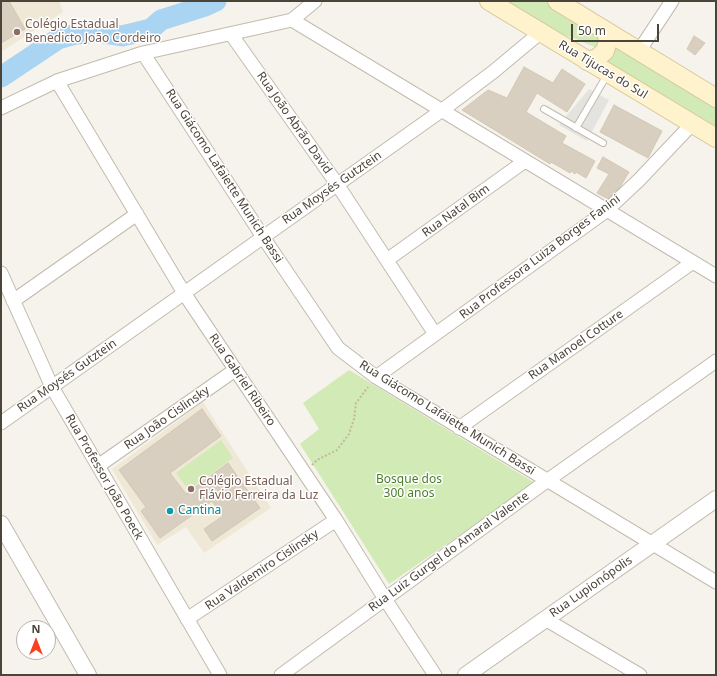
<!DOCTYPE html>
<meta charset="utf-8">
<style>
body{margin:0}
#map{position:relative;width:717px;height:676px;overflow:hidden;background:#f6f3ec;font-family:"Noto Sans",sans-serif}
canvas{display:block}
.frame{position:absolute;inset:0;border:2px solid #4b4439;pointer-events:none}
.north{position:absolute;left:16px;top:620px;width:40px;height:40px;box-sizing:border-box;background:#fff;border:1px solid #b7b4b0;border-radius:50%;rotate:0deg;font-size:11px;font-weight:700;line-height:16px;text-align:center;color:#4b4439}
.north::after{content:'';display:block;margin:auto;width:14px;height:18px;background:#fc3f1d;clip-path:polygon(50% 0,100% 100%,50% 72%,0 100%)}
.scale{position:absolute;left:571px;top:24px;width:88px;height:18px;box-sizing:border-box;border:2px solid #4b4439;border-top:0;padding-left:5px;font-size:12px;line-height:14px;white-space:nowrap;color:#4b4439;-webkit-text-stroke:3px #fff;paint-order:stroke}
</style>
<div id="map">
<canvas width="717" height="676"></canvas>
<div class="frame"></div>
<div class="north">N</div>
<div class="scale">50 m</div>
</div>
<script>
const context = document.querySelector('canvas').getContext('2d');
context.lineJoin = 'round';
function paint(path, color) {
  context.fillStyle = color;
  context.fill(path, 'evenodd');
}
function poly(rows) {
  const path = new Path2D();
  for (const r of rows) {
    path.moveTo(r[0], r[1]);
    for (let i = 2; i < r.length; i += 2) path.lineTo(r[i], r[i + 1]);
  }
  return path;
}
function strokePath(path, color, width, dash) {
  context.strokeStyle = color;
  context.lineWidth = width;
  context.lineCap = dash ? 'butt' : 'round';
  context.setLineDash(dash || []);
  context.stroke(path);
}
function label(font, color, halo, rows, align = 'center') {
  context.font = font + ' "Noto Sans",sans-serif';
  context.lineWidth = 3;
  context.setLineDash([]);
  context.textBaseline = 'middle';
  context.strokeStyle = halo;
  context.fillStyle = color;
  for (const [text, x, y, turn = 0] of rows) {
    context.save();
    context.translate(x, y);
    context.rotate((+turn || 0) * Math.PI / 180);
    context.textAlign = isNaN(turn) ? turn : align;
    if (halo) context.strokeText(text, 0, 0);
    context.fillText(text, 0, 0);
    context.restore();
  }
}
paint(poly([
 [1,1,59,1,63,12,1,52],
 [203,402,271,508,204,553,186,527,157,545,112,469]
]), '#efe8d6');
paint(poly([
 [502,1,545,1,601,34,597,48,576,39,551,31],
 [617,46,716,106,716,129,601,61,612,53],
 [349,370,535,483,389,584,300,444,319,429,303,403],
 [221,440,233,458,189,490,176,473]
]), '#d2eab5');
paint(poly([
 [589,89,609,100,587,141,559,125]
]), '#e5e3e0');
strokePath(poly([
 [1,77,58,39,76,34,97,32,122,36,151,29,161,20,205,6,216,1]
]), '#a9d4f2', 21);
const building = poly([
 [1,1,9,1,25,29,1,43,1,1],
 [694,36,705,43,695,55,687,49,694,36],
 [524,67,553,83,562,69,585,84,567,112,537,93,526,112,566,136,562,143,595,161,586,178,576,172,575,174,571,171,570,173,551,162,550,164,462,110,488,90,507,98,524,67],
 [614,105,662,131,648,158,600,132,614,105],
 [603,157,629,172,620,187,608,199,597,193,609,174,597,168,603,157],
 [202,409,221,436,170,473,186,494,228,463,260,508,212,541,204,529,223,516,212,501,160,538,141,511,146,507,119,470,202,409]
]);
paint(building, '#d8cfc1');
strokePath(building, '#d3c7b4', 1);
const service = poly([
 [544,109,603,143],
 [576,128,607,75]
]);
const minor = poly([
 [292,20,716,276],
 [231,34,337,184,435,334],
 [639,51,672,1],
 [143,53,263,237,338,348,376,377,716,582],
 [57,81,184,293,336,520,385,599,435,675],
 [1,108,57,81,143,53,292,20,315,1],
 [387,260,525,161],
 [1,273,52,387,220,675],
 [13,301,137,214],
 [376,377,606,211,639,180,692,124],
 [1,423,441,111,493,72,541,32],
 [459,428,693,262],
 [98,466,235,370],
 [187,619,336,520],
 [545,619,640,675],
 [281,675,548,480,716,361]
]);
const tertiary = poly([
 [1,524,88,675],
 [466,675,716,499]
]);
const secondary = poly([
 [489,1,716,138],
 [557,1,716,98],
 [587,61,597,58,605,51,608,41,606,31]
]);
strokePath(service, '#c2bbae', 8);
strokePath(minor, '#c2bbae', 15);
strokePath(tertiary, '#c2bbae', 18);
strokePath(secondary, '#d6c79b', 20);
strokePath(poly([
 [312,465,317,460,337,450,349,434,354,419,356,403,368,387]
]), '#c4b79f', 2, [2, 2]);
strokePath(service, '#fff', 6);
strokePath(minor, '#fff', 13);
strokePath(tertiary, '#fff', 16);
strokePath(secondary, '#fff3cd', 18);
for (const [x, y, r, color] of [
 [17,32,4,"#8d6e63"],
 [191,489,4,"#8d6e63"],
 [170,511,4,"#0f9aa8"]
]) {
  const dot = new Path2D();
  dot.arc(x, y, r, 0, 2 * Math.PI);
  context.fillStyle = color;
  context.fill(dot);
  strokePath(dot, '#fff', 1.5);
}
label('12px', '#785e54', '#fff', [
 ["Colégio Estadual",25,25],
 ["Benedicto João Cordeiro",25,39],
 ["Colégio Estadual",199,482],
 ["Flávio Ferreira da Luz",199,496]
], 'left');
label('12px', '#4b4439', '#fff', [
 ["Rua Tijucas do Sul",603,70,31],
 ["Rua João Abrão David",294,123,55],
 ["Rua Giácomo Lafaiette Munich Bassi",224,176,57],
 ["Rua Moysés Gutztein",332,188,-35],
 ["Rua Natal Bim",456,211,-36],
 ["Rua Professora Luiza Borges Fanini",540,257,-37],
 ["Rua Manoel Cotture",576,345,-35],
 ["Rua Moysés Gutztein",67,376,-35],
 ["Rua Gabriel Ribeiro",242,380,56],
 ["Rua João Cislinsky",167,418,-35],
 ["Rua Giácomo Lafaiette Munich Bassi",447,418,32],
 ["Rua Professor João Poeck",104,477,60],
 ["Rua Luiz Gurgel do Amaral Valente",449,552,-36],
 ["Rua Valdemiro Cislinsky",262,570,-34],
 ["Rua Lupionópolis",591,587,-35]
]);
label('12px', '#4a7f2a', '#fff', [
 ["Bosque dos",409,480],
 ["300 anos",409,494]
]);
label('12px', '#0d838f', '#fff', [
 ["Cantina",178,511]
], 'left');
</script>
